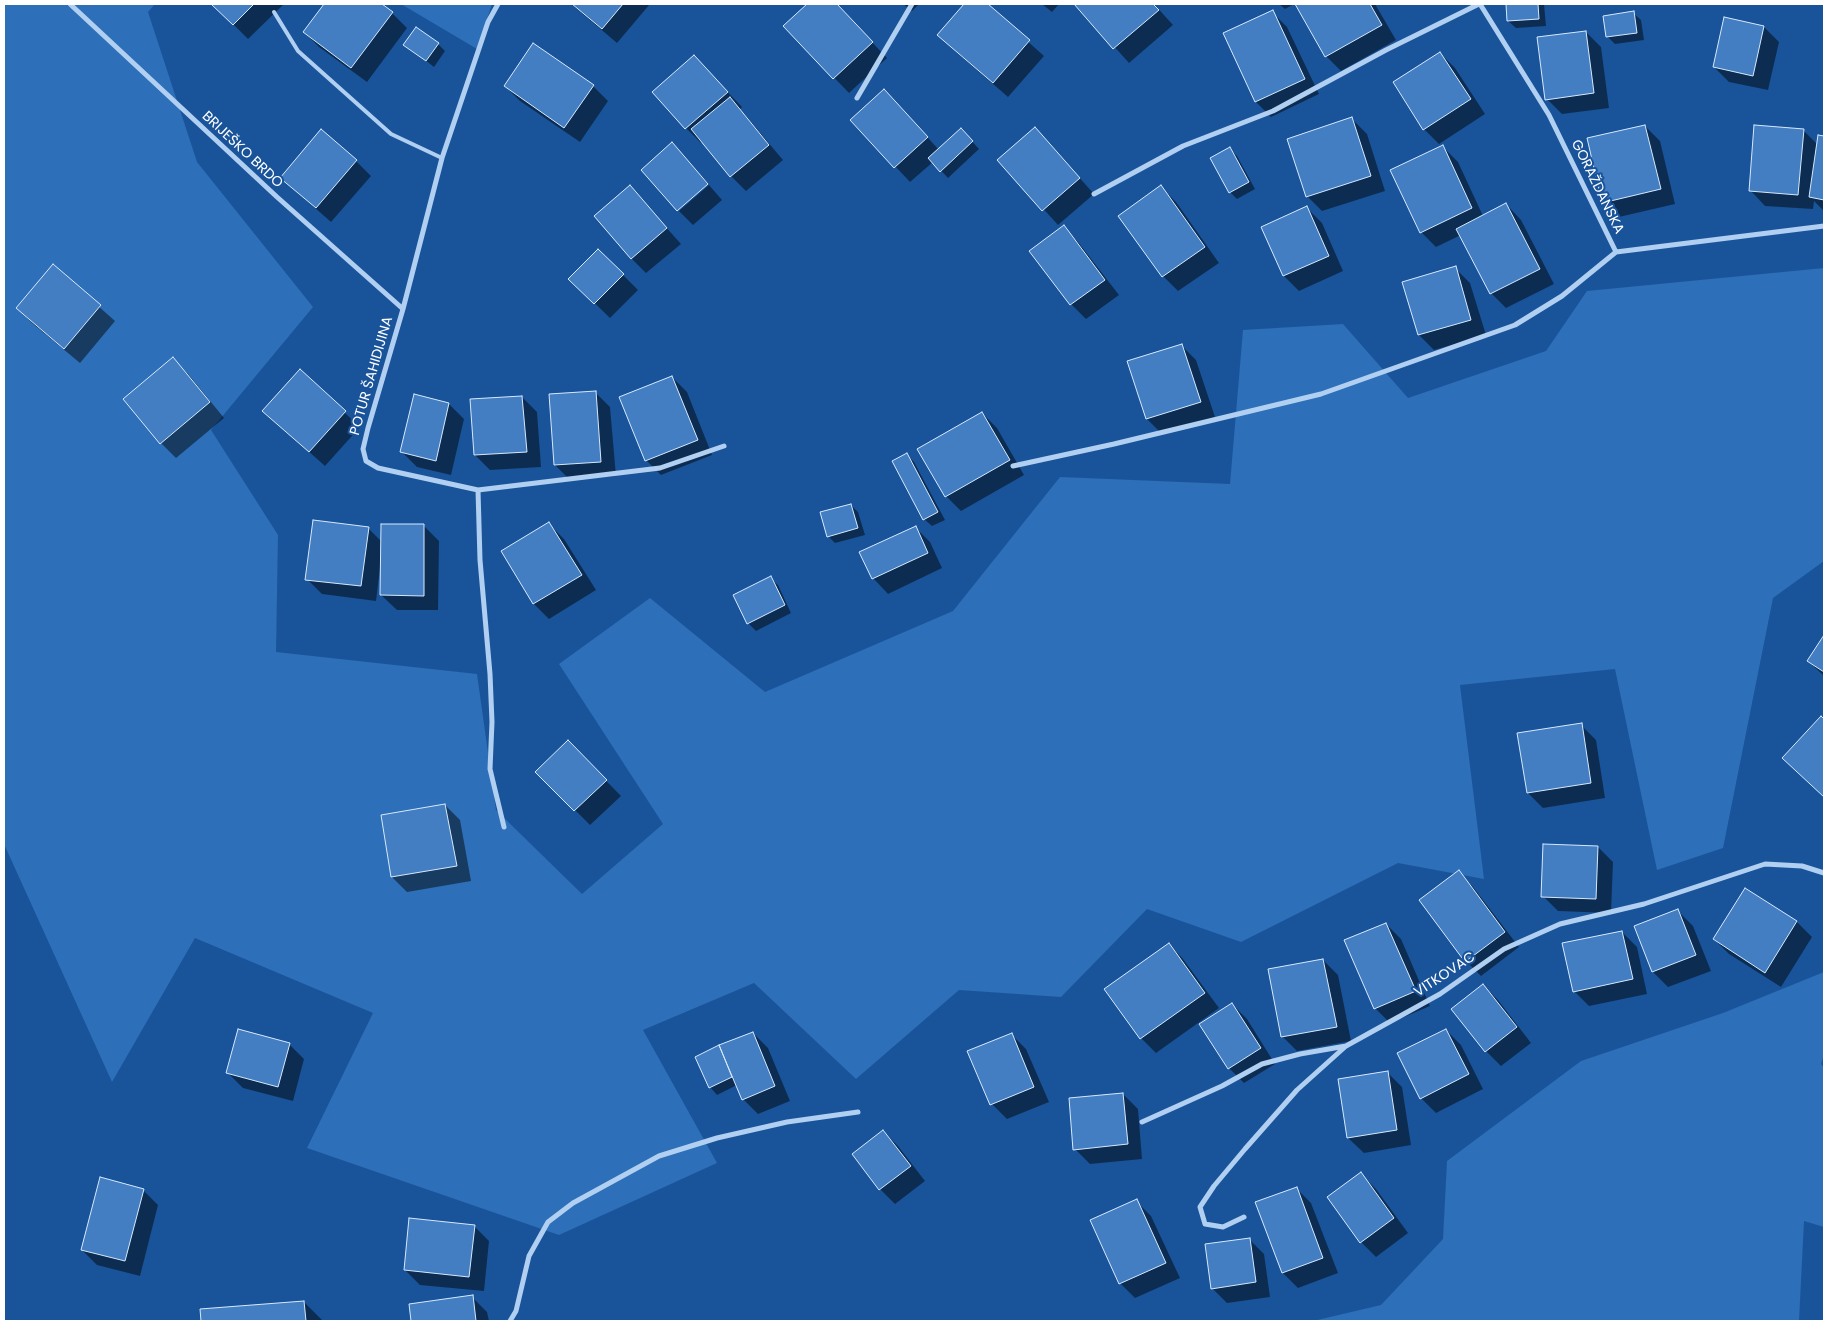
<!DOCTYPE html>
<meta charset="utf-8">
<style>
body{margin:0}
#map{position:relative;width:1828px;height:1325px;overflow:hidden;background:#19549b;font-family:Poppins,sans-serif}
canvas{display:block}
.frame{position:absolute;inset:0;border:5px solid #fff;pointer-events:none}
</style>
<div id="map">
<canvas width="1828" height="1325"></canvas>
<div class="frame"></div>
</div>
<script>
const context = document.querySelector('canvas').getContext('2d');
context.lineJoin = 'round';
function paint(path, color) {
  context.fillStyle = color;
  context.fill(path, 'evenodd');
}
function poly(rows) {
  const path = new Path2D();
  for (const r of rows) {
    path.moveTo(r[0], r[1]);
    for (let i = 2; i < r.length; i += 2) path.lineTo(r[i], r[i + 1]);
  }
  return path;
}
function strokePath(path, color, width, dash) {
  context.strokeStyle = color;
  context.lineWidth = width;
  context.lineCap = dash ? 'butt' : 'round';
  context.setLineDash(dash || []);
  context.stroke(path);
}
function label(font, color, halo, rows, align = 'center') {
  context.font = font + ' Poppins,sans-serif';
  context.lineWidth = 4;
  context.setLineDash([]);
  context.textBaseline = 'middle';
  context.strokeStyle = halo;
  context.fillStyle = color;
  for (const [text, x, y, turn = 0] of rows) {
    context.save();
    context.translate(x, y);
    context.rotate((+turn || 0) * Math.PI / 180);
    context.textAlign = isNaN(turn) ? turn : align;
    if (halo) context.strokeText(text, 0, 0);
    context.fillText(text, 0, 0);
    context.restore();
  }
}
paint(poly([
 [4,4,155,4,148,12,197,162,313,307,211,430,278,535,276,652,477,674,496,810,582,894,663,824,559,664,650,598,765,692,953,611,1060,477,1230,484,1243,330,1343,324,1408,398,1546,351,1587,291,1824,268,1824,561,1773,598,1723,848,1657,870,1615,669,1460,685,1484,879,1398,863,1241,942,1147,909,1061,997,959,990,856,1079,754,983,643,1030,717,1163,559,1235,307,1148,373,1013,195,938,112,1082,4,844],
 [401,4,492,4,477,49],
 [1824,972,1824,1055,1821,1064,1824,1068,1824,1227,1804,1221,1799,1321,1313,1321,1381,1305,1443,1239,1447,1161,1581,1061,1723,1013]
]), '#2d6fb8');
paint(poly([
 [213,4,284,4,248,39],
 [325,4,380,4,392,13,407,28,367,82,319,47,304,32],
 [571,4,650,4,617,43],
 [808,4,836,4,887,58,849,93,784,26],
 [903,4,919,4,912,11],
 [966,4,986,4,1044,56,1008,97,954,50,939,35],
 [1042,4,1059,4,1052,12],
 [1076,4,1154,4,1173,25,1129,63],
 [1279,4,1294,4,1285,9],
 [1297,4,1375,4,1396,40,1341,71,1326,56],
 [1507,4,1544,4,1546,26,1516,28,1508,21],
 [1272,12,1287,27,1319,94,1271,117,1256,102,1225,33],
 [1633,13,1641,20,1644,40,1615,44,1608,37,1605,17],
 [1764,27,1779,42,1768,90,1729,82,1714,67],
 [1586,32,1601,47,1609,108,1562,114,1547,99],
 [405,44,438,44,445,51,434,67],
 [1440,53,1455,68,1485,114,1439,144,1424,129],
 [694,57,742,107,740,109,783,160,746,191,731,176,703,142,701,143,686,128,654,93],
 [505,86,593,86,608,101,580,142,520,101],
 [899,106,939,150,968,137,979,149,948,178,933,162,910,182,852,120],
 [1352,119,1367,134,1385,191,1322,211,1307,196],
 [1645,126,1660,141,1675,204,1619,217,1604,202],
 [1035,128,1094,194,1058,225,999,160],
 [1803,130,1818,145,1819,137,1824,138,1824,211,1814,201,1813,209,1765,206,1750,190],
 [672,144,708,183,678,209],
 [1443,147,1458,162,1483,216,1506,204,1521,220,1554,284,1506,308,1491,293,1461,235,1436,247,1421,232],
 [1230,149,1237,156,1255,189,1237,199,1230,192],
 [356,161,371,176,331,222,281,178],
 [709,185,722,200,693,225,679,211],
 [630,187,681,244,646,273,632,259],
 [1161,187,1176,202,1219,263,1178,291,1163,276],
 [1307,208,1322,223,1343,271,1299,291,1284,276,1263,227],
 [1063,227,1078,242,1119,295,1086,319,1071,304,1031,251],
 [598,250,638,290,610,318,570,279],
 [53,266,115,321,80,363,32,323,17,308],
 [1455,268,1470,283,1486,335,1434,350,1419,335,1404,283],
 [1181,345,1196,360,1215,417,1162,434,1147,419,1129,362],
 [173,359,188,374,224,418,176,458,161,443],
 [300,371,360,427,325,466,279,425],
 [672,377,687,392,712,455,661,475,646,460],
 [595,392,610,407,616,476,570,480,555,465],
 [522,397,537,412,541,467,490,470,475,455],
 [449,404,464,419,451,475,417,467,402,452],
 [982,413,997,428,1024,475,961,511,946,496],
 [907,455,914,462,945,520,932,526,924,519],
 [851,505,858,512,865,535,835,543,828,536],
 [549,524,564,539,596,590,549,619,534,604,503,552],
 [424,526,439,541,438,610,397,610,381,595,382,569,380,568,376,601,322,594,307,579,368,528,382,542],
 [915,527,930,542,942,568,888,594,873,578,861,553],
 [770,578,778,585,791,613,756,631,748,623],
 [1824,637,1824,676,1808,661],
 [1821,717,1824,720,1824,796,1799,773],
 [1581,725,1596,740,1605,798,1543,808,1528,793],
 [568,742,621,796,590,825,537,772],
 [445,805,460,820,471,881,407,892,392,877],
 [1598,847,1613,862,1611,913,1558,911,1543,896],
 [1458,872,1473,887,1519,947,1481,976,1466,961],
 [1746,890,1797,922,1812,937,1781,987,1729,954,1714,939],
 [1678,911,1693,926,1711,971,1668,987,1653,972],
 [1386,924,1401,939,1430,1006,1390,1023,1375,1008],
 [1622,932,1637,947,1647,994,1589,1006,1574,991],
 [1169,944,1183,959,1219,1008,1156,1053,1141,1038],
 [1323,960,1338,975,1351,1041,1297,1051,1282,1036],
 [1483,985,1498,1000,1531,1043,1501,1066,1486,1051,1452,1009],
 [1232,1004,1247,1019,1275,1064,1244,1083,1229,1068],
 [1446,1030,1461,1045,1483,1089,1436,1113,1421,1098],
 [753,1033,768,1048,790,1101,758,1114,743,1099,737,1085,717,1095,710,1087,696,1057],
 [1011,1034,1026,1049,1049,1102,1007,1119,992,1104,969,1052],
 [289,1044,304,1059,293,1101,243,1088,228,1073],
 [1387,1072,1402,1087,1411,1145,1364,1153,1348,1138,1339,1080],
 [1123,1094,1138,1109,1142,1159,1090,1164,1075,1149],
 [883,1131,898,1146,925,1181,895,1204,880,1189],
 [1361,1174,1376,1189,1408,1233,1376,1257,1361,1242],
 [1296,1188,1311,1203,1338,1273,1298,1288,1283,1273],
 [143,1190,158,1205,140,1276,97,1265,82,1250],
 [1136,1201,1151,1216,1180,1278,1135,1298,1120,1283],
 [474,1226,489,1241,484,1291,420,1285,405,1270],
 [1249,1239,1264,1254,1270,1297,1227,1303,1212,1288],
 [472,1297,487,1312,489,1321,412,1321,410,1305],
 [304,1302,323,1321,202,1321,201,1310]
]), '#0007');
const building = poly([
 [211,4,254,4,233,25,211,4],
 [324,4,382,4,393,12,351,68,303,32,324,4],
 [572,4,623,4,602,29,572,4],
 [807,4,837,4,873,42,833,79,783,26,807,4],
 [964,4,988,4,1030,40,993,83,937,35,964,4],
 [1074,4,1153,4,1159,10,1113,49,1074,4],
 [1295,4,1370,4,1382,25,1325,57,1295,4],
 [1506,4,1538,4,1539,19,1507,21,1506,4],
 [1273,10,1305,79,1255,102,1223,33,1273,10],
 [1634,11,1637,33,1606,37,1603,16,1634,11],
 [1724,17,1764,26,1753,76,1713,67,1724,17],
 [416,27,439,43,426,61,403,45,416,27],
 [1586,31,1594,93,1545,100,1537,37,1586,31],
 [533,43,594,85,564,128,504,86,533,43],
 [1440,52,1471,99,1423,130,1393,82,1440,52],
 [694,55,728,92,685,129,652,92,694,55],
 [884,89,928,137,894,168,850,120,884,89],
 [730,97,769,145,730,177,691,129,730,97],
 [1352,117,1371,176,1306,197,1287,139,1352,117],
 [1645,125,1661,189,1602,203,1587,138,1645,125],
 [1754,125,1804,129,1798,195,1749,191,1754,125],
 [1035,127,1080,178,1042,211,997,160,1035,127],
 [961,128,973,141,940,172,928,158,961,128],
 [321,129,357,160,316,208,280,178,321,129],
 [1818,135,1824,136,1824,200,1809,197,1818,135],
 [672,142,708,184,677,211,641,170,672,142],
 [1443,145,1472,208,1420,233,1390,170,1443,145],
 [1230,147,1249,182,1229,193,1210,158,1230,147],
 [630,185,667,228,631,259,594,216,630,185],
 [1161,185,1205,247,1162,277,1118,216,1161,185],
 [1506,203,1540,269,1490,294,1456,229,1506,203],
 [1307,206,1329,256,1283,276,1261,227,1307,206],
 [1064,225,1105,280,1070,305,1029,251,1064,225],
 [598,249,624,274,594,304,568,279,598,249],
 [53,264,101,305,64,349,16,308,53,264],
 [1456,266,1471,320,1418,335,1402,282,1456,266],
 [1182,344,1201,402,1146,419,1127,361,1182,344],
 [173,357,210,402,160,444,123,399,173,357],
 [300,369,346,411,309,452,262,411,300,369],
 [672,376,698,440,645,461,619,397,672,376],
 [596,391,601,462,554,465,549,394,596,391],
 [414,394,449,403,436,461,400,452,414,394],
 [522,396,527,452,474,455,470,399,522,396],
 [982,412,1010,460,945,497,917,449,982,412],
 [907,453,938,512,923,520,892,461,907,453],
 [851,504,858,528,827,537,820,512,851,504],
 [313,520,369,527,361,586,305,580,313,520],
 [549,522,582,575,533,604,501,551,549,522],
 [381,524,424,524,424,596,380,595,381,524],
 [916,526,928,553,872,579,859,552,916,526],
 [771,576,785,605,747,624,733,595,771,576],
 [1824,635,1824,672,1807,661,1824,635],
 [1821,716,1824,719,1824,797,1782,758,1821,716],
 [1582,723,1591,783,1527,793,1517,733,1582,723],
 [568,740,607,780,574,811,535,772,568,740],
 [445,804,457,866,391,877,381,815,445,804],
 [1543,844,1598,846,1596,899,1541,897,1543,844],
 [1459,870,1505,932,1465,962,1419,900,1459,870],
 [1745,888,1797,921,1765,973,1713,939,1745,888],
 [1678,909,1696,955,1652,972,1634,926,1678,909],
 [1386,923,1416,991,1374,1009,1344,940,1386,923],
 [1622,931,1633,979,1573,992,1562,943,1622,931],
 [1169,943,1205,993,1140,1039,1104,989,1169,943],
 [1323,959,1337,1027,1281,1037,1268,969,1323,959],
 [1483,984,1517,1027,1485,1052,1451,1009,1483,984],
 [1232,1003,1261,1048,1228,1069,1199,1024,1232,1003],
 [238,1029,290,1043,278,1087,226,1073,238,1029],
 [1446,1029,1469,1074,1420,1099,1397,1053,1446,1029],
 [753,1032,775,1086,742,1100,719,1045,753,1032],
 [1012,1033,1034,1087,990,1105,967,1051,1012,1033],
 [719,1045,732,1077,709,1088,695,1057,719,1045],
 [1388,1071,1397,1130,1347,1138,1338,1079,1388,1071],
 [1123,1093,1128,1144,1073,1150,1069,1098,1123,1093],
 [883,1130,911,1166,879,1190,852,1154,883,1130],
 [1361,1172,1394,1218,1360,1243,1327,1197,1361,1172],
 [100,1177,144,1189,125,1261,81,1250,100,1177],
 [1297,1187,1323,1258,1282,1273,1255,1202,1297,1187],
 [1137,1199,1166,1263,1119,1284,1090,1220,1137,1199],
 [409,1218,475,1225,469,1277,404,1270,409,1218],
 [1250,1238,1256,1282,1211,1289,1205,1244,1250,1238],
 [473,1295,476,1321,411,1321,409,1304,473,1295],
 [304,1301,306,1321,201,1321,200,1309,304,1301]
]);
paint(building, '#427ec1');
strokePath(building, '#d7e9fc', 1);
strokePath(poly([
 [274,12,298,51,391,134,442,158]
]), '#b0cff1', 4);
strokePath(poly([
 [70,4,277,197,403,309],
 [498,4,488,22,442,158,403,309,368,428,363,449,366,461,378,468,478,490,660,468,724,446],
 [1480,4,1549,115,1616,252],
 [857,98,912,4],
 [1094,194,1183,146,1273,111,1386,50,1479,4],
 [1616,252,1824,226],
 [1013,466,1114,444,1321,394,1515,325,1562,296,1616,252],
 [478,490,480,560,490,674,492,722,490,769,504,827],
 [1142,1122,1222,1086,1262,1064,1300,1054,1346,1046],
 [1244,1217,1223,1227,1205,1224,1200,1207,1214,1186,1245,1149,1297,1090,1346,1046,1440,994,1504,949,1560,924,1644,904,1765,864,1802,866,1824,873],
 [510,1321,516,1311,529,1256,548,1222,573,1203,659,1156,717,1138,787,1122,858,1112]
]), '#b0cff1', 5);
label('14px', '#fff', '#19549b', [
 ["BRIJEŠKO BRDO",242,150,43],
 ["GORAŽDANSKA",1597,187,64],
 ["POTUR ŠAHIDIJINA",372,376,-74],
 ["VITKOVAC",1445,975,-33]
]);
</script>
